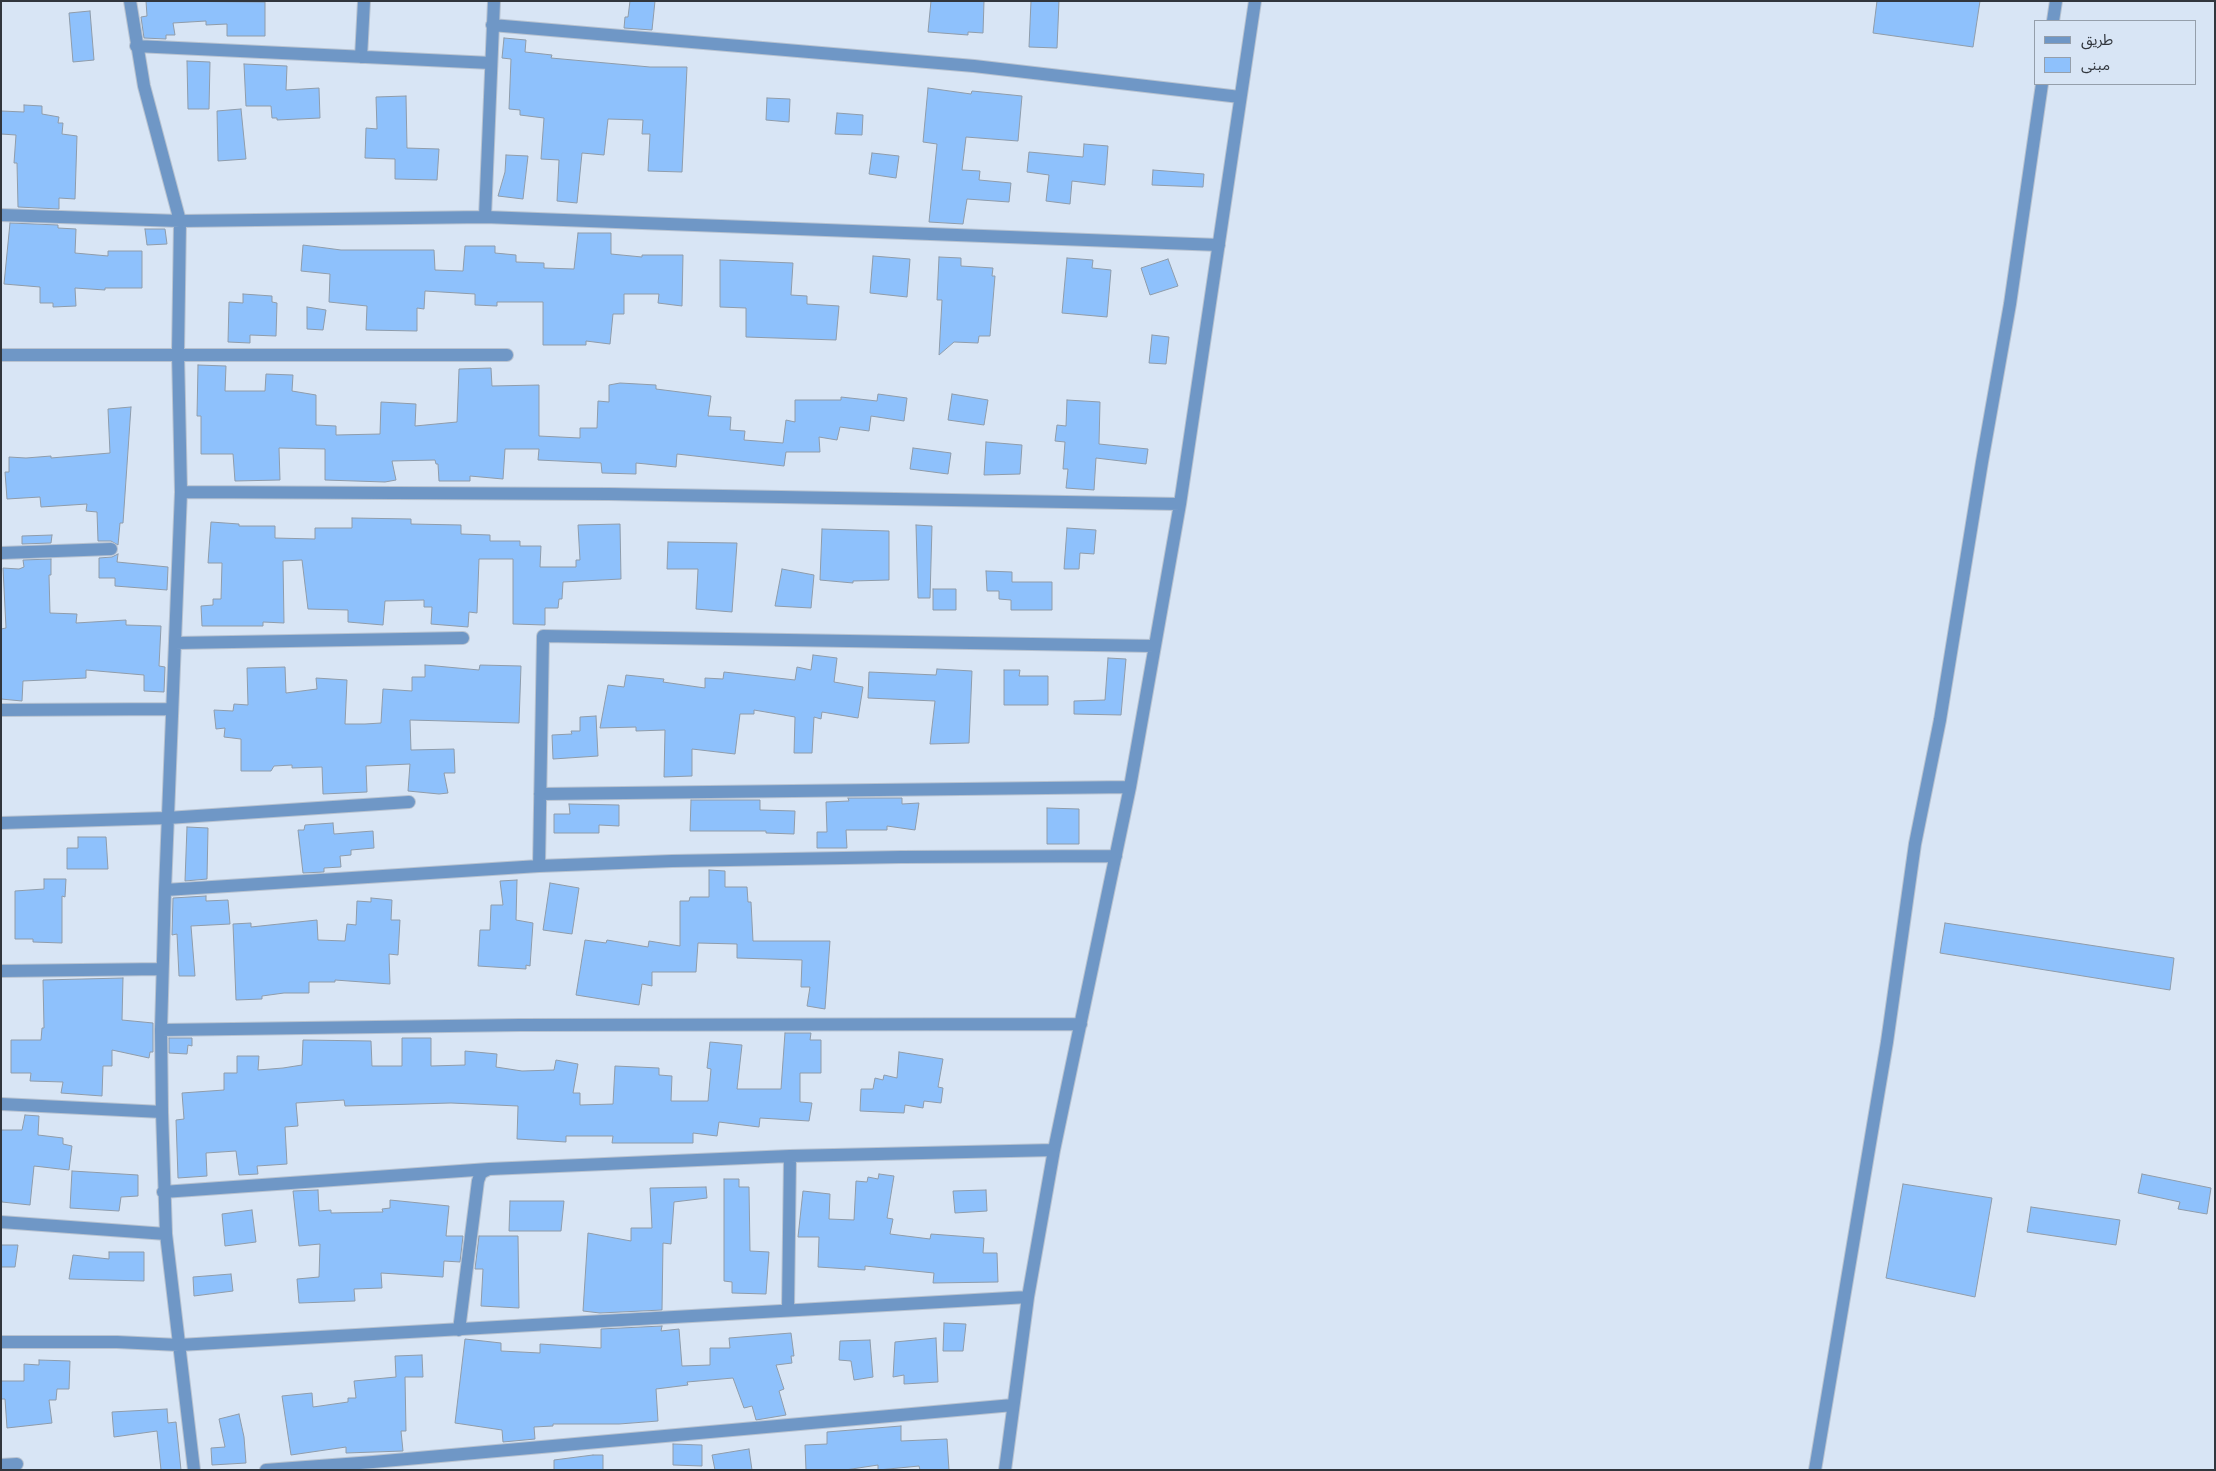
<!DOCTYPE html>
<meta charset="utf-8">
<style>
body{margin:0}
#map{position:relative;width:2216px;height:1471px;overflow:hidden;background:#d8e5f5;font-family:Manrope,"Noto Sans Arabic",sans-serif}
canvas{display:block}
.frame{position:absolute;inset:0;border:2px solid #31363d;pointer-events:none}
.legend{position:absolute;left:2034px;top:20px;width:162px;height:65px;box-sizing:border-box;background:#d8e5f5;border:1px solid #959fab;margin:0;padding:6px 9px;list-style:none;font-size:15px;color:#31363d}
.legend li{display:flex;align-items:center;gap:10px;height:25px}
.legend b{width:25px;border:1px solid #959fab}
</style>
<div id="map">
<canvas width="2216" height="1471"></canvas>
<div class="frame"></div>
<ul class="legend">
<li><b style="height:6px;background:#6f97c6"></b>طريق</li>
<li><b style="height:14px;background:#8ec1fc"></b>مبنى</li>
</ul>
</div>
<script>
const context = document.querySelector('canvas').getContext('2d');
context.lineJoin = 'round';
function paint(path, color) {
  context.fillStyle = color;
  context.fill(path, 'evenodd');
}
function poly(rows) {
  const path = new Path2D();
  for (const r of rows) {
    path.moveTo(r[0], r[1]);
    for (let i = 2; i < r.length; i += 2) path.lineTo(r[i], r[i + 1]);
  }
  return path;
}
function strokePath(path, color, width, dash) {
  context.strokeStyle = color;
  context.lineWidth = width;
  context.lineCap = dash ? 'butt' : 'round';
  context.setLineDash(dash || []);
  context.stroke(path);
}
const building = poly([
 [146,1,265,2,265,36,227,36,227,24,206,25,206,21,173,23,175,35,166,35,166,39,144,38,141,17,147,16,146,1],
 [630,1,655,1,652,30,624,28,625,17,628,17,630,1],
 [931,1,984,1,983,33,968,32,968,35,928,32,931,1],
 [1031,1,1059,1,1057,48,1029,47,1031,1],
 [1877,1,1980,1,1973,47,1873,33,1877,1],
 [90,11,94,60,73,62,69,13,90,11],
 [504,38,526,40,525,52,552,55,551,58,650,67,687,67,682,172,648,171,650,134,642,134,643,120,608,119,604,155,582,153,577,203,557,201,559,160,541,159,544,118,520,115,520,110,509,109,511,59,502,58,504,38],
 [187,61,210,62,209,109,188,109,187,61],
 [244,64,287,66,286,90,319,88,320,118,277,120,277,118,272,118,271,106,246,106,244,64],
 [928,88,971,94,972,91,1022,96,1018,141,966,137,962,170,980,171,979,180,1011,183,1009,202,967,199,963,224,929,222,937,144,923,142,928,88],
 [406,96,407,148,439,149,437,180,395,179,395,159,365,158,366,128,377,129,376,97,406,96],
 [767,98,790,99,789,122,766,120,767,98],
 [24,105,42,106,42,114,59,117,58,123,63,123,62,134,77,136,75,199,59,198,59,209,18,207,17,163,14,163,16,135,1,134,1,111,24,112,24,105],
 [241,109,246,159,218,161,217,111,241,109],
 [837,113,863,115,862,135,835,134,837,113],
 [1084,144,1108,146,1105,185,1072,181,1070,204,1046,201,1049,175,1027,172,1029,152,1083,157,1084,144],
 [872,153,899,156,896,178,869,174,872,153],
 [506,155,528,156,523,199,498,196,505,172,506,155],
 [1153,170,1204,174,1203,187,1152,185,1153,170],
 [10,223,58,225,58,228,76,229,75,253,108,256,108,251,142,251,142,288,105,288,105,290,75,288,76,306,53,307,53,303,40,303,40,287,4,284,10,223],
 [145,229,165,229,167,244,147,245,145,229],
 [578,233,611,233,611,254,642,257,642,255,683,255,682,306,658,303,659,294,624,294,624,314,613,314,610,344,586,341,586,345,543,345,543,302,497,302,497,306,475,305,475,294,425,291,424,309,417,308,417,331,366,330,367,306,329,302,330,274,301,271,303,245,341,250,434,250,435,270,463,271,465,246,495,246,495,253,516,255,516,262,544,263,544,268,574,269,578,233],
 [873,256,910,259,907,297,870,293,873,256],
 [939,257,961,258,961,266,993,268,992,276,995,276,990,336,979,336,978,343,954,342,939,355,942,300,937,300,939,257],
 [1067,258,1093,260,1092,268,1111,270,1107,317,1062,313,1067,258],
 [1168,259,1178,286,1150,295,1141,268,1168,259],
 [720,260,793,263,791,295,807,296,807,304,839,306,836,340,746,337,746,308,720,307,720,260],
 [243,294,272,296,272,302,277,303,276,336,250,335,250,343,228,342,229,302,243,303,243,294],
 [307,307,326,310,323,330,307,329,307,307],
 [1152,335,1169,337,1166,364,1149,363,1152,335],
 [198,365,226,366,225,391,265,391,266,374,293,375,292,391,316,395,316,425,336,426,336,435,380,434,381,402,416,404,415,426,457,422,459,369,491,368,492,386,539,385,539,436,580,438,580,428,597,428,598,401,609,402,609,385,620,383,656,385,656,389,711,396,708,416,731,417,730,430,745,431,744,440,783,443,786,420,795,422,795,400,841,400,841,397,877,401,878,394,907,398,904,421,871,416,869,431,840,427,837,440,819,437,820,452,786,452,784,466,677,454,676,467,636,463,636,474,602,473,601,463,538,460,539,449,505,449,503,479,470,476,470,481,439,481,438,464,436,464,435,460,392,461,396,480,385,482,325,480,325,449,279,448,280,480,235,481,233,454,201,454,201,416,197,416,198,365],
 [952,394,988,400,984,425,948,420,952,394],
 [1067,400,1100,402,1099,444,1148,449,1146,464,1096,458,1094,490,1066,488,1068,469,1063,469,1065,442,1055,441,1057,425,1066,426,1067,400],
 [131,407,123,523,120,523,118,545,111,541,98,541,97,512,86,511,87,504,41,507,40,497,7,499,5,472,9,472,9,457,26,458,51,456,51,458,110,453,108,409,131,407],
 [986,442,1022,445,1020,474,984,475,986,442],
 [913,448,951,453,948,474,910,469,913,448],
 [352,518,411,519,411,524,461,525,461,534,490,535,490,541,520,541,520,546,541,546,540,567,576,567,576,560,580,560,578,525,620,524,621,579,563,582,562,599,559,599,558,608,545,608,545,625,513,624,513,559,479,559,477,613,469,612,468,627,431,624,432,607,424,607,424,600,385,601,383,625,348,622,348,610,308,609,302,560,283,561,284,623,263,622,263,626,202,626,201,606,213,605,213,599,221,599,222,563,208,563,211,522,239,524,239,526,275,526,275,538,315,539,315,528,352,528,352,518],
 [916,525,932,526,930,598,918,598,916,525],
 [1067,528,1096,530,1094,554,1080,553,1079,569,1064,569,1067,528],
 [822,529,889,531,889,580,853,581,853,583,820,580,822,529],
 [52,535,51,543,22,544,22,536,52,535],
 [668,542,737,543,732,612,696,609,698,569,667,569,668,542],
 [118,554,117,562,168,567,167,590,115,586,115,578,99,578,99,558,112,557,118,554],
 [51,559,51,575,49,575,50,613,77,614,76,623,126,620,126,625,161,626,159,666,165,667,164,692,144,691,144,675,86,670,86,678,23,681,22,701,1,699,1,629,6,628,3,568,19,569,24,567,23,560,51,559],
 [782,569,814,575,811,608,775,606,782,569],
 [986,571,1012,572,1012,582,1052,582,1052,610,1011,610,1011,600,999,599,999,591,987,591,986,571],
 [933,589,956,589,956,610,933,610,933,589],
 [813,655,837,658,834,682,863,687,858,718,822,712,821,719,814,717,812,753,794,753,795,717,754,710,754,714,740,714,735,754,692,749,692,776,664,777,665,730,636,731,636,727,600,728,608,685,624,687,626,675,664,679,663,682,705,688,705,678,723,679,724,672,795,680,797,667,811,670,813,655],
 [1108,658,1126,659,1121,715,1074,714,1074,701,1105,700,1108,658],
 [425,665,479,670,480,665,521,666,519,723,410,720,411,750,454,749,455,773,444,773,448,793,439,794,408,791,410,764,366,766,367,792,323,794,322,767,292,768,292,765,274,766,271,771,241,771,241,739,224,737,225,728,216,729,214,710,233,711,234,704,248,705,247,668,285,667,286,693,317,689,316,678,347,680,345,724,365,724,381,723,383,689,412,691,412,677,425,677,425,665],
 [937,669,972,671,969,743,930,744,935,701,868,698,869,672,936,675,937,669],
 [1004,670,1020,670,1019,676,1048,676,1048,705,1004,705,1004,670],
 [596,716,598,756,553,759,552,735,572,734,571,731,580,731,580,717,596,716],
 [848,798,902,798,902,804,919,803,915,830,887,826,887,830,846,830,847,848,817,848,817,832,827,832,826,802,849,801,848,798],
 [691,800,760,800,760,810,795,811,794,834,766,833,766,831,690,831,691,800],
 [569,804,619,805,619,826,599,825,599,833,554,833,554,814,570,814,569,804],
 [1047,808,1079,809,1079,844,1047,844,1047,808],
 [333,823,334,834,373,831,374,848,351,850,351,855,340,856,341,867,324,868,324,872,303,873,298,830,304,830,305,825,333,823],
 [187,827,208,828,207,879,185,881,187,827],
 [78,837,106,837,108,869,67,869,67,848,78,848,78,837],
 [709,870,725,871,725,887,747,887,748,902,751,902,753,941,830,941,825,1009,807,1006,810,987,801,987,802,960,737,958,737,944,698,943,696,972,652,972,652,986,642,984,639,1005,576,995,585,940,606,943,607,940,648,947,649,941,680,946,680,901,689,901,690,897,709,897,709,870],
 [44,879,66,879,65,897,62,896,62,943,33,942,33,939,15,939,15,891,44,889,44,879],
 [517,880,516,920,533,923,530,966,526,965,526,969,478,966,480,930,490,930,491,905,503,905,500,881,517,880],
 [550,883,579,888,572,934,543,930,550,883],
 [206,896,206,901,228,900,230,924,191,926,195,976,179,976,177,934,172,935,173,898,206,896],
 [371,898,392,900,391,920,400,920,398,955,389,954,390,984,335,980,335,982,309,982,309,993,284,993,262,996,262,999,236,1000,233,924,251,923,251,927,317,920,318,940,345,941,347,924,356,925,357,901,371,902,371,898],
 [1945,923,2174,958,2170,990,1940,953,1945,923],
 [123,978,122,1020,153,1023,153,1052,150,1052,149,1058,112,1050,112,1066,103,1066,102,1096,61,1093,63,1082,30,1081,31,1073,11,1073,11,1040,41,1040,42,1028,44,1028,43,980,123,978],
 [785,1033,811,1033,810,1040,821,1040,821,1073,800,1073,800,1102,812,1103,809,1121,760,1118,759,1127,719,1122,717,1136,693,1133,693,1143,612,1143,613,1136,566,1136,566,1142,517,1139,518,1106,451,1103,345,1106,344,1100,296,1103,298,1126,285,1127,287,1164,257,1166,258,1174,239,1175,236,1151,206,1153,207,1176,178,1178,176,1120,184,1119,182,1093,224,1090,224,1073,237,1073,237,1056,259,1056,258,1070,283,1068,302,1065,303,1040,371,1041,372,1066,402,1066,402,1038,431,1038,431,1066,465,1065,465,1051,497,1054,496,1067,522,1071,554,1070,556,1060,578,1064,573,1093,580,1093,580,1105,613,1104,615,1066,659,1068,659,1075,672,1076,671,1101,708,1101,711,1069,707,1068,710,1042,742,1045,737,1089,781,1089,785,1033],
 [169,1038,192,1038,192,1046,188,1045,187,1054,169,1053,169,1038],
 [899,1052,943,1059,938,1087,943,1088,941,1103,924,1101,923,1108,905,1105,904,1113,860,1111,861,1089,873,1089,875,1078,883,1080,884,1075,897,1078,899,1052],
 [25,1115,39,1116,38,1135,63,1138,63,1144,72,1146,69,1170,34,1166,30,1205,2,1202,1,1197,1,1130,22,1130,25,1115],
 [72,1171,138,1175,138,1196,121,1197,119,1211,70,1208,72,1171],
 [879,1174,894,1176,887,1218,893,1219,890,1234,930,1239,931,1234,984,1238,983,1253,997,1253,998,1282,933,1283,934,1273,865,1266,865,1270,818,1267,819,1237,798,1237,803,1191,830,1194,829,1219,854,1220,856,1181,867,1182,868,1177,878,1179,879,1174],
 [2142,1174,2211,1188,2207,1214,2178,1209,2180,1202,2138,1193,2142,1174],
 [724,1179,739,1179,739,1187,749,1187,750,1251,769,1252,766,1294,732,1293,732,1282,724,1281,724,1179],
 [1903,1184,1992,1198,1975,1297,1886,1278,1903,1184],
 [706,1187,707,1198,674,1202,671,1244,663,1243,662,1310,600,1313,583,1311,588,1233,631,1241,631,1228,652,1228,650,1188,706,1187],
 [318,1190,319,1211,331,1210,331,1213,383,1212,382,1209,390,1208,390,1200,449,1206,446,1236,463,1236,460,1262,444,1261,443,1277,381,1273,382,1288,354,1289,355,1301,299,1303,297,1279,319,1277,320,1244,299,1246,293,1191,318,1190],
 [986,1190,987,1211,955,1213,953,1191,986,1190],
 [510,1201,564,1201,561,1231,509,1231,510,1201],
 [2031,1207,2120,1220,2116,1245,2027,1232,2031,1207],
 [252,1210,256,1242,225,1246,222,1214,252,1210],
 [479,1236,518,1236,519,1308,481,1306,483,1269,475,1269,479,1236],
 [1,1245,18,1245,15,1267,1,1267,1,1245],
 [109,1252,144,1252,144,1281,69,1279,73,1255,109,1259,109,1252],
 [231,1274,233,1291,194,1296,193,1277,231,1274],
 [944,1323,966,1324,963,1351,943,1351,944,1323],
 [662,1326,661,1331,679,1329,682,1366,710,1365,710,1348,730,1348,729,1338,791,1333,794,1356,791,1356,792,1363,776,1365,784,1389,779,1391,786,1415,756,1420,752,1406,744,1408,733,1378,687,1382,688,1385,656,1389,658,1421,619,1424,553,1424,553,1426,534,1427,535,1439,503,1442,502,1430,455,1423,465,1339,501,1343,501,1351,540,1353,540,1344,601,1348,601,1329,662,1326],
 [936,1338,938,1382,904,1384,904,1375,893,1377,895,1342,936,1338],
 [870,1340,873,1377,854,1380,851,1361,839,1360,840,1341,870,1340],
 [422,1355,423,1377,405,1377,406,1431,401,1431,403,1451,346,1453,346,1447,291,1455,282,1396,312,1393,313,1407,348,1402,348,1398,356,1398,354,1381,396,1377,395,1356,422,1355],
 [39,1360,70,1361,69,1389,57,1389,56,1400,49,1400,52,1423,7,1428,5,1399,1,1399,1,1381,24,1381,24,1364,39,1365,39,1360],
 [167,1409,168,1423,176,1422,181,1470,161,1470,157,1431,114,1437,112,1412,167,1409],
 [239,1414,244,1437,246,1463,212,1465,211,1448,225,1447,219,1419,239,1414],
 [901,1426,901,1441,947,1439,949,1470,920,1470,919,1466,878,1470,878,1465,845,1470,806,1470,805,1445,827,1444,827,1432,901,1426],
 [673,1444,702,1445,702,1466,673,1465,673,1444],
 [749,1449,752,1470,715,1470,712,1455,749,1449],
 [593,1455,603,1455,603,1470,554,1470,554,1460,593,1455]
]);
paint(building, '#8ec1fc');
strokePath(building, '#8f9caa', 1);
const minor = poly([
 [130,1,144,86,180,221,178,353,181,492,165,890,161,1030,162,1112,166,1234,194,1470],
 [2053,21,2056,1],
 [492,25,974,66,1240,97],
 [136,46,491,63],
 [361,57,364,1],
 [1,215,180,221,485,217,1219,245],
 [485,217,494,1],
 [1,355,507,355],
 [181,492,609,494,1180,504],
 [1,553,111,549],
 [175,643,463,638],
 [1,710,171,709],
 [540,794,1130,787],
 [1,823,167,818,409,802],
 [539,866,543,636,1154,646],
 [165,890,539,866,672,861,901,857,1116,856],
 [1,971,162,969],
 [161,1030,520,1025,1081,1024],
 [1,1104,162,1112],
 [163,1192,489,1169],
 [1,1222,166,1234],
 [788,1310,790,1156],
 [459,1330,478,1181,481,1173,489,1169,790,1156,1054,1150],
 [1,1342,117,1342,179,1345,1028,1297],
 [1,1465,17,1464],
 [266,1470,373,1462,1013,1405],
 [1005,1470,1028,1297,1054,1150,1130,787,1180,504,1255,1],
 [1815,1470,1887,1042,1915,844,1940,720,1982,462,2010,304,2042,84]
]);
strokePath(minor, '#b7c2d0', 14);
strokePath(minor, '#6f97c6', 12);
</script>
